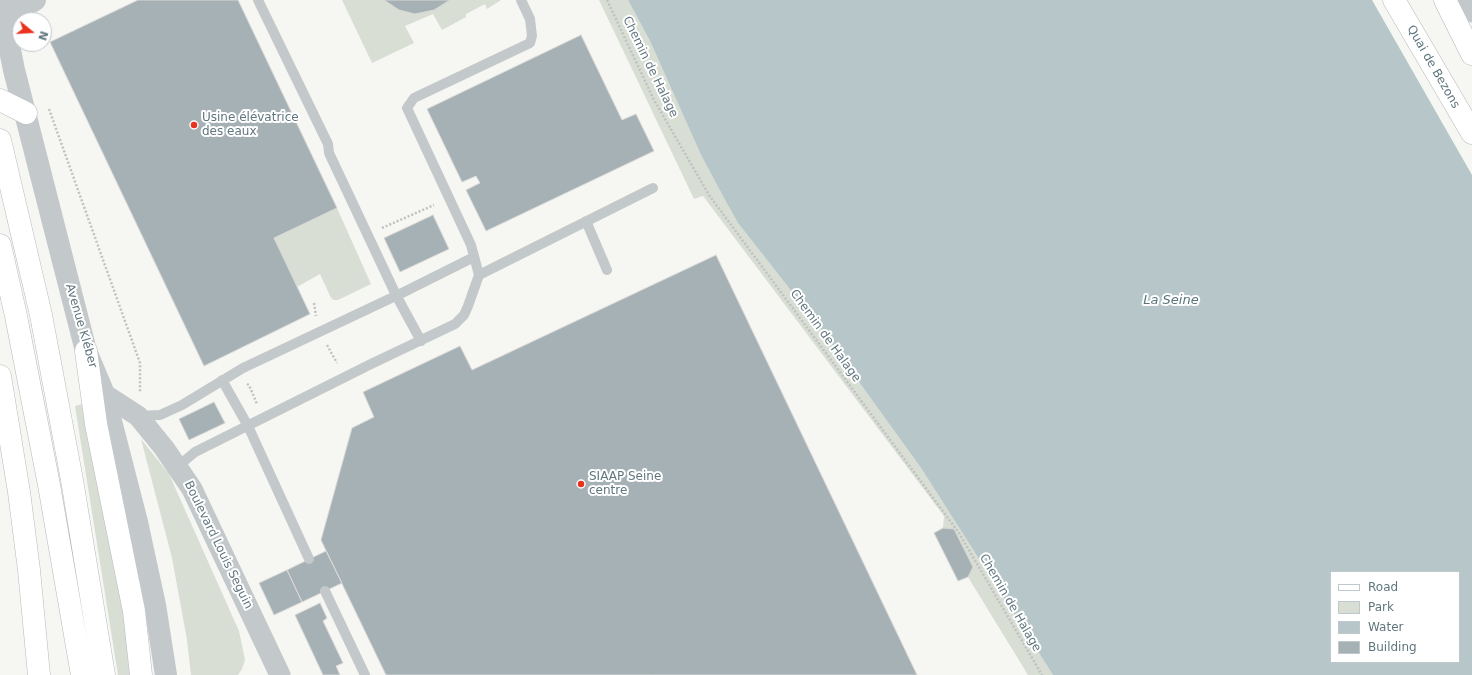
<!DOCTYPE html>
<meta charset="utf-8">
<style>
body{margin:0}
#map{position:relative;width:1472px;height:675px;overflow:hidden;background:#f6f6f2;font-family:"DejaVu Sans",sans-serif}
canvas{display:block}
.legend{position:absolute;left:1330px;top:571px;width:130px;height:92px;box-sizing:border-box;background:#fff;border:1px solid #bfc8cc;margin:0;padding:5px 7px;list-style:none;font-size:12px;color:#60767f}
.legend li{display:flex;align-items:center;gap:8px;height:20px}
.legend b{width:20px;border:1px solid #bfc8cc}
.north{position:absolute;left:12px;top:12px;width:40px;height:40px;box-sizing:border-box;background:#fff;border:1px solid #bfc8cc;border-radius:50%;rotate:108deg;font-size:11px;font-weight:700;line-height:16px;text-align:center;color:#60767f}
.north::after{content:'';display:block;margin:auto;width:14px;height:18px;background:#ea321f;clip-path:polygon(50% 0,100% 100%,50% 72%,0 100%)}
</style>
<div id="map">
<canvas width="1472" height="675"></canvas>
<ul class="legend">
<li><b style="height:5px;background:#fff"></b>Road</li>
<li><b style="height:11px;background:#d8ded3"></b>Park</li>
<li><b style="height:11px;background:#b7c6c8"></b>Water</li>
<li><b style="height:11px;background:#a6b1b5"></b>Building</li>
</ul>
<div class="north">N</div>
</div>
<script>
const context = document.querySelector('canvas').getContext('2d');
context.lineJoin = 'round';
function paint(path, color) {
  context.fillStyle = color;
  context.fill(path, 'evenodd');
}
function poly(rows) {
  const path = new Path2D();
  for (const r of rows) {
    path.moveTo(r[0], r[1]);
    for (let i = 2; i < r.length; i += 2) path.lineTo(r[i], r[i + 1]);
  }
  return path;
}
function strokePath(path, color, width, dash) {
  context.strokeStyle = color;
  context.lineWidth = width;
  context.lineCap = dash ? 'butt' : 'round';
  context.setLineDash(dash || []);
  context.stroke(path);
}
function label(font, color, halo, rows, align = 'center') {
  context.font = font + ' "DejaVu Sans",sans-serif';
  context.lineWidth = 4;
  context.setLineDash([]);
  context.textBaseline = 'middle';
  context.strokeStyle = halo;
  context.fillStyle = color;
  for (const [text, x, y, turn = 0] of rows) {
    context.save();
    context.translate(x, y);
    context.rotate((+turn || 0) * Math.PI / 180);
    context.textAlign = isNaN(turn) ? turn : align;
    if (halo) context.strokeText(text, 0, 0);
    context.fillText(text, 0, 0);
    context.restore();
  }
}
paint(poly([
 [342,0,384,0,399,10,415,14,434,10,450,0,501,0,487,9,485,4,466,14,466,17,442,30,433,14,405,26,414,43,372,63],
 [599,0,628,0,650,41,701,155,725,200,738,223,818,325,921,468,1053,675,1028,675,968,577,954,530,943,528,944,516,703,196,694,199],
 [337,208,371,284,338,300,334,300,331,298,320,274,297,287,274,238],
 [83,404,114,534,134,675,118,675,75,406],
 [141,439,169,474,239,631,245,660,242,669,238,675,191,675,187,640,172,558]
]), '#d8ded3');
paint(poly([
 [628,0,1372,0,1472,175,1472,675,1053,675,921,468,818,325,738,223,725,200,701,155,650,41],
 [1331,572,1459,572,1459,662,1331,662]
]), '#b7c6c8');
const building = poly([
 [138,0,238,0,337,208,274,238,310,314,204,366,50,42,138,0],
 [384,0,450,0,434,10,415,14,399,10,384,0],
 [581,35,622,120,636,114,654,151,486,231,466,190,480,183,476,176,462,182,427,109,581,35],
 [433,215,449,249,400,272,384,238,433,215],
 [716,255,917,675,386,675,321,540,352,428,374,417,363,392,460,346,472,370,716,255],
 [214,402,225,423,189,440,179,419,214,402],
 [943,528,954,529,973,567,968,577,958,581,934,533,943,528],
 [326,551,342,583,302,602,287,570,326,551],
 [287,570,302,602,274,615,259,583,287,570],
 [320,603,327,618,323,621,343,663,336,666,340,675,323,675,295,615,320,603]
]);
paint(building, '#a6b1b5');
strokePath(building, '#d8d7d5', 1);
const primary = poly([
 [1394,0,1472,133],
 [1445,0,1472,54]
]);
const motorway = poly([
 [0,100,26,113],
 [0,140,41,315,72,480,104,675],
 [0,245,16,316,49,485,82,675],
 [86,351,96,424,134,611,141,675],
 [0,376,19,492,29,570,39,675]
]);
strokePath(primary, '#b4babc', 23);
strokePath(motorway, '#b6babc', 23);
strokePath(poly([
 [607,0,654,100,709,195,959,533,1042,675],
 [49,109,140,363,140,392],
 [382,228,434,205],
 [314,303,316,316],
 [327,345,337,363],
 [247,384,249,385,257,404]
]), '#bfc1c3', 2.5, [2, 2]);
strokePath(poly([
 [258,0,328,144,329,153,396,295,421,341],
 [586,221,607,270],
 [479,275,653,188],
 [222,380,248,426,309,559],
 [138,416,160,415,182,405,243,368,404,292,474,257],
 [177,467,195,452,371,364,455,324,464,315,468,306,479,275,471,245,407,108,414,98,530,43,532,36,530,19,521,0],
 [325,591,365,675]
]), '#c3c8ca', 10);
strokePath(poly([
 [1461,0,1472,12],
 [104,394,138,416,164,448,192,489,280,675]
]), '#c3c8ca', 21);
strokePath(poly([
 [0,0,14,70,86,351,104,394,137,522,155,605,166,675],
 [0,19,35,0]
]), '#c3c8ca', 22);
strokePath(primary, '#fff', 22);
strokePath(motorway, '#fff', 22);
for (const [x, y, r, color] of [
 [194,125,4,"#ea321f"],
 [581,484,4,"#ea321f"]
]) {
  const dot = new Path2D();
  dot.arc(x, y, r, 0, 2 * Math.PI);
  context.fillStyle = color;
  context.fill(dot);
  strokePath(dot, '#fff', 1.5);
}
label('12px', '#60767f', '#fff', [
 ["Chemin de Halage",650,67,64],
 ["Quai de Bezons",1433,67,60],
 ["Avenue Kléber",81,326,74],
 ["Chemin de Halage",825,336,54],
 ["Boulevard Louis Seguin",218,545,64],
 ["Chemin de Halage",1010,603,60]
]);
label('12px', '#60767f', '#fff', [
 ["Usine élévatrice",202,118],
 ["des eaux",202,132],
 ["SIAAP Seine",589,477],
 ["centre",589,491]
], 'left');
label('italic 13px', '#5a767b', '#fff', [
 ["La Seine",1171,301]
]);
</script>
